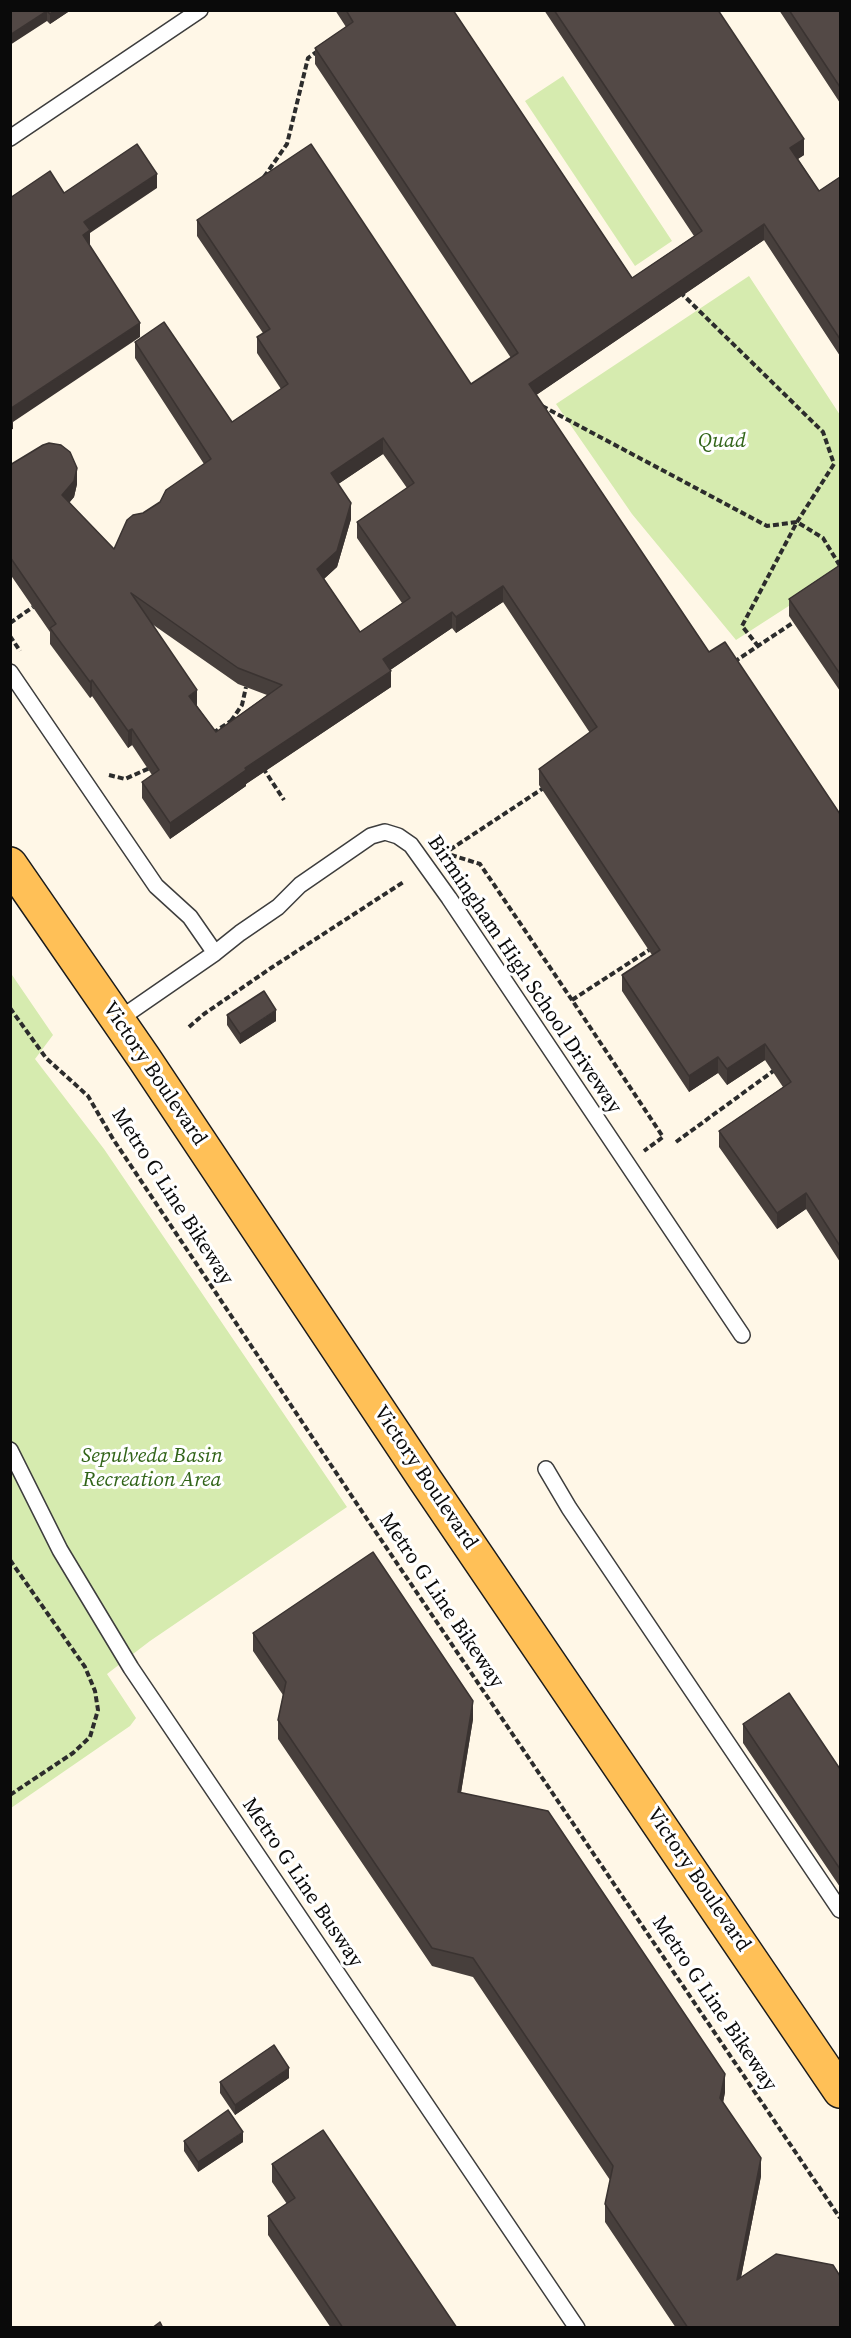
<!DOCTYPE html>
<style>
body{margin:0}
#map{position:relative;width:851px;height:2338px;overflow:hidden;background:#fff7e7;font-family:"Source Serif 4",serif}
canvas{display:block}
.frame{position:absolute;inset:0;border:12px solid #0a0a0a;pointer-events:none}
</style>
<div id="map">
<canvas width="851" height="2338"></canvas>
<div class="frame"></div>
</div>
<script>
const context = document.querySelector('canvas').getContext('2d');
context.lineJoin = 'round';
function paint(path, color) {
  context.fillStyle = color;
  context.fill(path, 'evenodd');
}
function poly(rows) {
  const path = new Path2D();
  for (const r of rows) {
    path.moveTo(r[0], r[1]);
    for (let i = 2; i < r.length; i += 2) path.lineTo(r[i], r[i + 1]);
  }
  return path;
}
function strokePath(path, color, width, dash) {
  context.strokeStyle = color;
  context.lineWidth = width;
  context.lineCap = dash ? 'butt' : 'round';
  context.setLineDash(dash || []);
  context.stroke(path);
}
function label(font, color, halo, rows, align = 'center') {
  context.font = font + ' "Source Serif 4",serif';
  context.lineWidth = 6;
  context.setLineDash([]);
  context.textBaseline = 'middle';
  context.strokeStyle = halo;
  context.fillStyle = color;
  for (const [text, x, y, turn = 0] of rows) {
    context.save();
    context.translate(x, y);
    context.rotate((+turn || 0) * Math.PI / 180);
    context.textAlign = isNaN(turn) ? turn : align;
    if (halo) context.strokeText(text, 0, 0);
    context.fillText(text, 0, 0);
    context.restore();
  }
}
paint(poly([
 [563,76,672,241,635,266,525,101],
 [749,276,840,415,840,573,736,640,632,514,556,404],
 [10,972,53,1035,35,1059,104,1149,347,1507,150,1641,107,1674,136,1718,130,1726,11,1808]
]), '#d6ebaf');
const lane = poly([
 [10,138,200,10],
 [10,672,156,886,190,917,215,953],
 [118,1020,215,953,240,933,278,907,300,885,371,836,385,832,398,836,411,845,449,898,742,1335],
 [10,1450,60,1550,131,1668,577,2328],
 [546,1469,569,1508,840,1910]
]);
const primary = poly([
 [10,864,144,1058,426,1481,840,2091]
]);
strokePath(lane, '#3d3d3d', 18);
strokePath(primary, '#1b1b1b', 36);
strokePath(poly([
 [264,177,287,144,308,58,319,50],
 [680,292,823,432,834,464,797,522,742,626,758,646],
 [542,406,767,526,797,522,823,538,840,566],
 [10,623,33,607],
 [10,636,20,651],
 [734,662,797,620],
 [231,721,242,705,246,687],
 [213,733,231,721,233,725],
 [263,768,284,800],
 [109,775,125,779,152,767],
 [545,787,445,853,480,864,572,1000,663,1137,644,1151],
 [572,1000,649,950],
 [10,1008,46,1058,88,1096,113,1139,367,1519,840,2218],
 [189,1027,204,1014,271,968,405,881],
 [676,1142,776,1069],
 [10,1560,85,1667,95,1691,98,1710,90,1737,73,1753,10,1795]
]), '#2c2c2c', 4, [6, 3]);
strokePath(lane, '#fff', 15);
strokePath(primary, '#ffc057', 33);
paint(poly([
 [10,10,71,10,50,24,47,21],
 [335,10,453,10,632,278,694,236,544,10,718,10,804,155,798,159,819,191,840,177,840,356,764,240,536,395,709,652,840,814,840,1262,806,1209,777,1229,719,1147,719,1131,783,1087,765,1060,727,1085,718,1073,689,1092,622,991,622,975,652,955,539,785,539,769,590,733,503,602,456,633,452,628,390,670,391,687,246,784,246,786,170,839,142,798,142,782,152,775,132,745,128,748,92,696,90,698,50,644,50,632,10,574,10,465,77,484,74,497,69,503,114,549,143,513,160,502,204,464,135,358,135,342,232,422,281,389,257,353,257,337,263,333,197,236,197,220,471,384,511,358,315,64,315,48,346,27],
 [383,454,407,488,357,522,357,538,402,603,360,632,324,579,337,567,351,519,338,484],
 [152,624,238,684,267,695,216,732,197,706],
 [779,10,840,10,840,103],
 [840,565,840,691,789,616,789,599],
 [227,1015,276,1021,240,1044,227,1025],
 [253,1633,473,1719,461,1793,725,2092,723,2103,761,2176,741,2277,840,2328,676,2328,605,2222,605,2204,610,2180,473,1977,432,1966,278,1739,278,1720,283,1695,253,1651],
 [743,1724,840,1769,840,1887,743,1743],
 [289,2078,235,2115,220,2093,220,2082],
 [184,2141,243,2142,198,2172,184,2151],
 [272,2164,457,2328,331,2328,268,2235,268,2216,287,2204,272,2182]
]), '#473f3c');
paint(poly([
 [55,10,71,10,50,24,50,14],
 [47,11,47,21,10,45,10,35],
 [804,139,804,155,790,164,790,148],
 [157,174,157,188,90,233,90,245,83,249,84,222],
 [764,224,764,240,529,400,529,384],
 [140,323,140,337,13,422,13,429,10,430,10,409],
 [383,438,383,454,331,489,331,473],
 [77,468,77,484,74,497,62,511,62,495],
 [351,503,351,519,337,567,317,585,317,569],
 [503,586,503,602,456,633,456,617],
 [452,612,452,628,383,675,383,659],
 [391,671,391,687,246,784,246,786,170,839,170,823,245,768],
 [92,680,92,696,90,698,90,682],
 [197,690,197,706,189,696],
 [132,729,132,745,128,748,128,731],
 [276,1010,276,1021,240,1044,240,1034],
 [765,1044,765,1060,727,1085,727,1069],
 [718,1057,718,1073,689,1092,689,1076],
 [806,1193,806,1209,777,1229,777,1213],
 [473,1701,473,1719,458,1810,458,1792],
 [289,2068,289,2078,235,2115,235,2105],
 [725,2074,725,2092,720,2117,720,2098],
 [243,2132,243,2142,198,2172,198,2162],
 [761,2158,761,2176,737,2298,737,2280]
]), '#3a3331');
const building = poly([
 [10,10,55,10,50,14,47,11,10,35,10,10],
 [346,10,453,10,632,278,702,231,554,10,718,10,804,139,790,148,819,191,840,177,840,339,764,224,529,384,709,652,725,642,840,814,840,1246,806,1193,777,1213,719,1131,791,1082,765,1044,727,1069,718,1057,689,1076,622,975,660,950,539,769,597,727,503,586,456,617,452,612,383,659,391,671,245,768,246,770,170,823,142,782,159,770,132,729,128,731,92,680,90,682,50,628,56,624,10,557,10,465,43,445,49,443,61,445,70,452,77,468,74,481,62,495,114,549,127,520,133,515,143,513,160,502,166,490,211,459,135,342,164,322,232,422,288,384,257,337,270,329,197,220,311,144,471,384,518,353,315,48,353,22,346,10],
 [383,438,414,483,357,522,410,598,360,632,317,569,337,551,351,503,331,473,383,438],
 [131,593,238,668,282,685,216,732,189,696,197,690,131,593],
 [789,10,840,10,840,87,789,10],
 [137,144,157,174,84,222,90,230,83,235,140,323,10,409,10,198,50,171,64,193,137,144],
 [840,565,840,674,789,599,840,565],
 [264,991,276,1010,240,1034,227,1015,264,991],
 [373,1552,473,1701,458,1792,548,1811,725,2074,720,2098,761,2158,737,2280,776,2254,833,2265,840,2276,840,2328,688,2328,605,2204,613,2166,473,1958,432,1948,278,1720,286,1682,253,1633,373,1552],
 [789,1693,840,1769,840,1869,743,1724,789,1693],
 [274,2045,289,2068,235,2105,220,2082,274,2045],
 [228,2110,243,2132,198,2162,184,2141,228,2110],
 [323,2130,457,2328,343,2328,268,2216,295,2198,272,2164,323,2130],
 [160,2322,163,2328,152,2328,160,2322]
]);
paint(building, '#534946');
strokePath(building, '#3a3331', 1.5);
label('italic 21px', '#316418', '#fff', [
 ["Quad",722,442],
 ["Sepulveda Basin",152,1457],
 ["Recreation Area",152,1481]
]);
label('21px', '#0a0a0a', '#fff', [
 ["Birmingham High School Driveway",524,975,56],
 ["Victory Boulevard",154,1074,56],
 ["Metro G Line Bikeway",172,1197,57],
 ["Victory Boulevard",425,1478,56],
 ["Metro G Line Bikeway",441,1601,56],
 ["Victory Boulevard",698,1880,56],
 ["Metro G Line Busway",302,1883,56],
 ["Metro G Line Bikeway",714,2004,56]
]);
</script>
